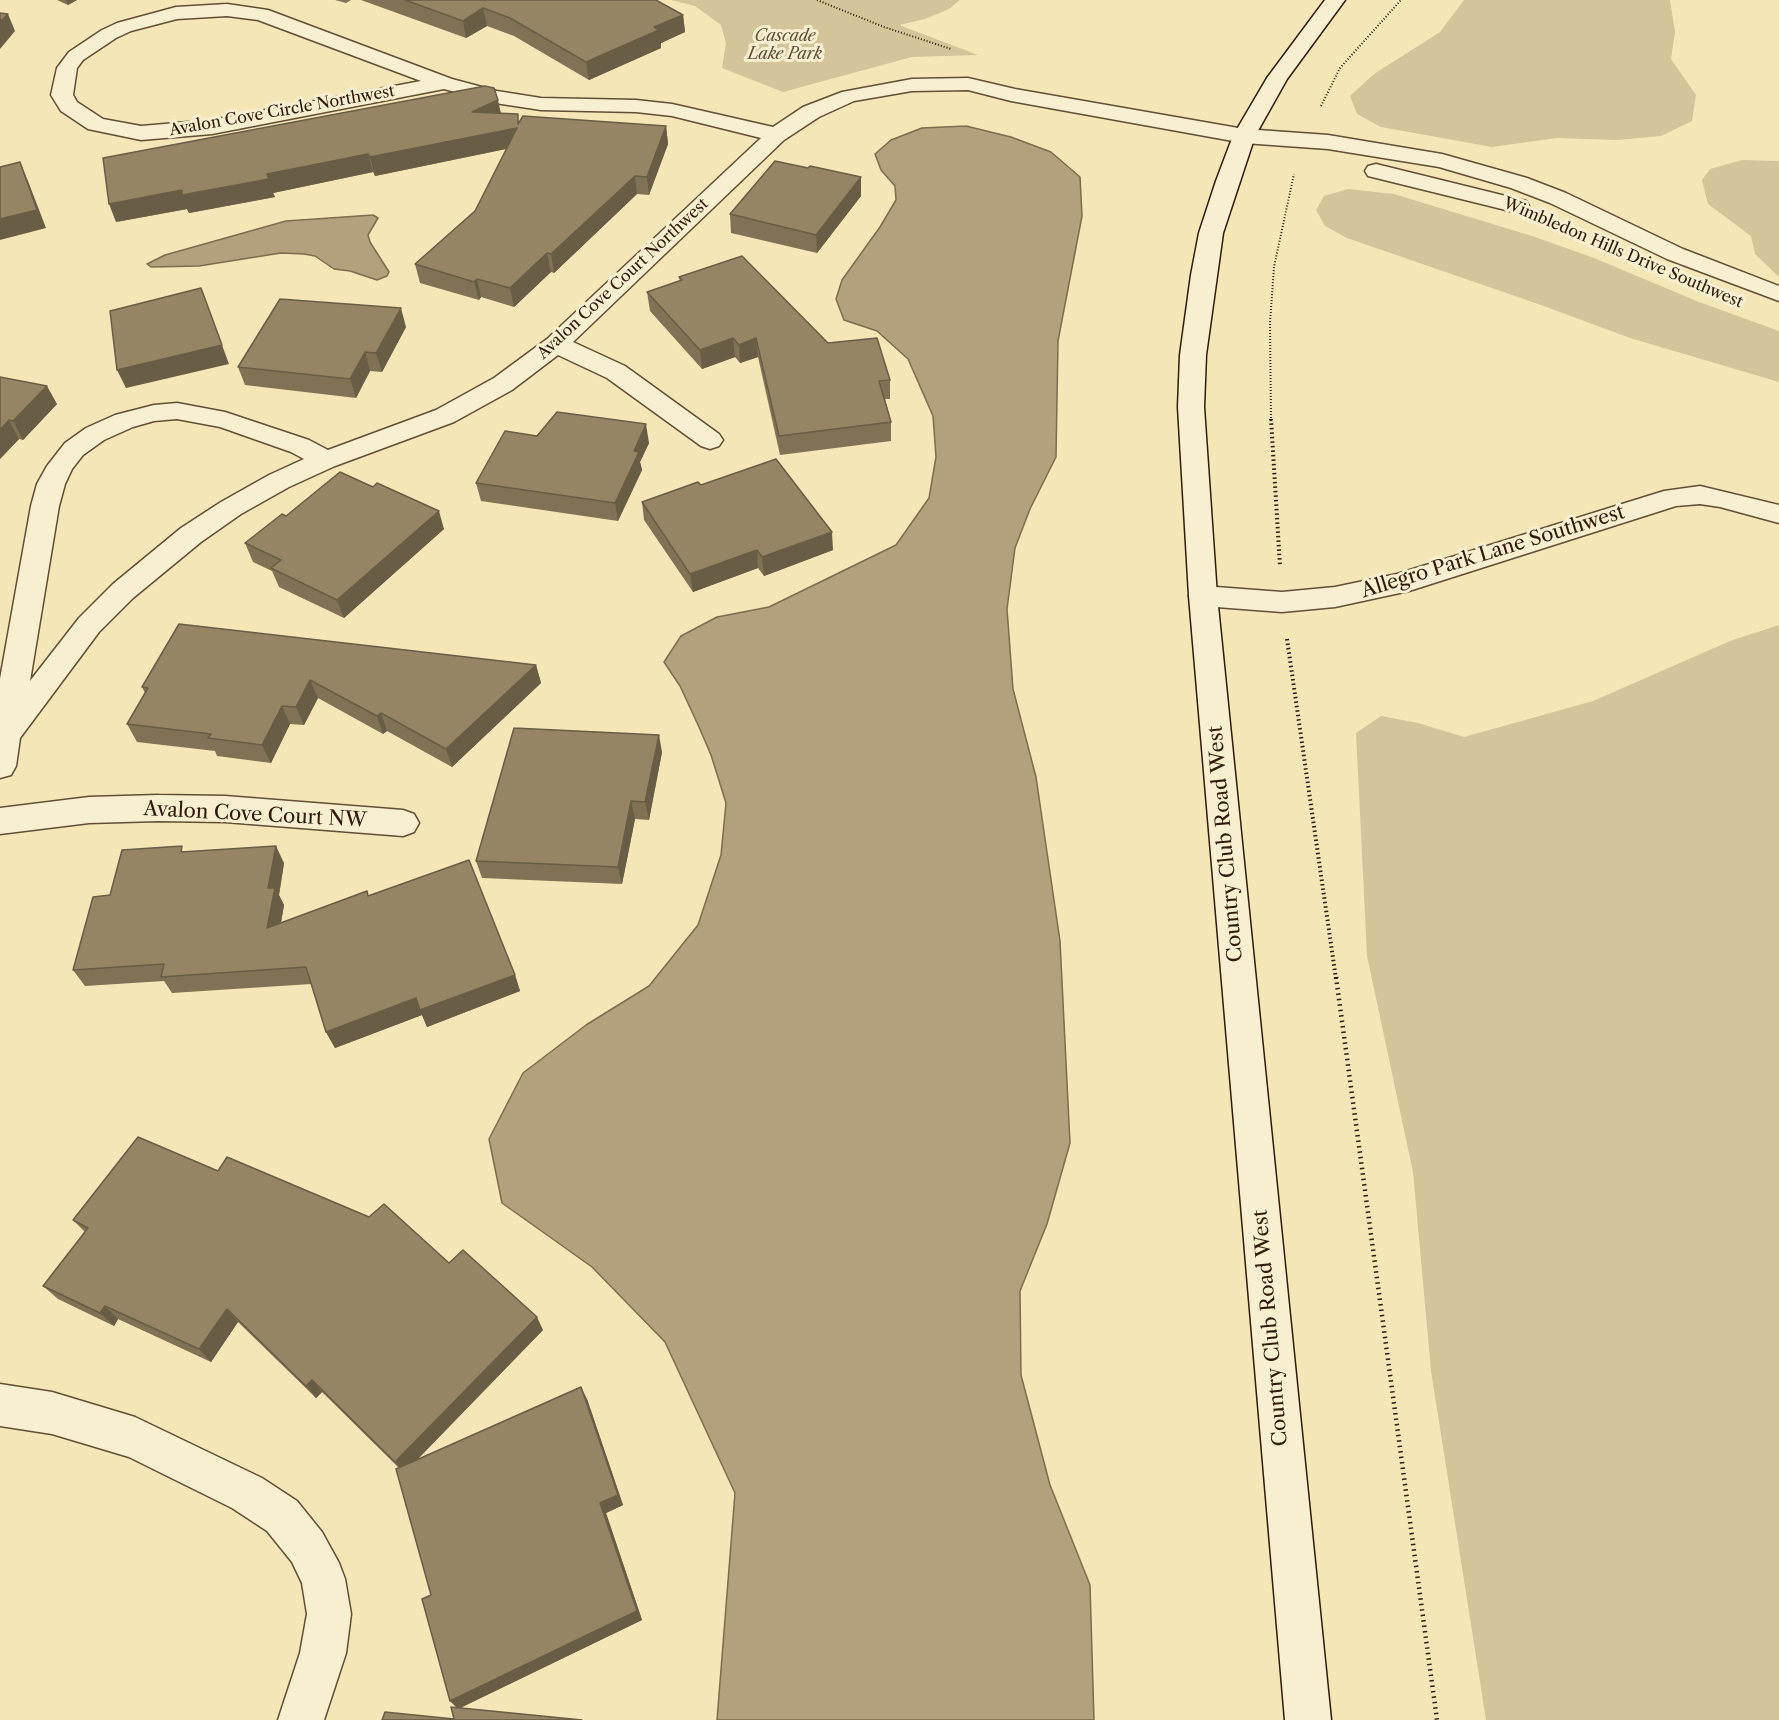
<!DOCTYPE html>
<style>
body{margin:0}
canvas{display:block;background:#f5e6b8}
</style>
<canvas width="1779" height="1720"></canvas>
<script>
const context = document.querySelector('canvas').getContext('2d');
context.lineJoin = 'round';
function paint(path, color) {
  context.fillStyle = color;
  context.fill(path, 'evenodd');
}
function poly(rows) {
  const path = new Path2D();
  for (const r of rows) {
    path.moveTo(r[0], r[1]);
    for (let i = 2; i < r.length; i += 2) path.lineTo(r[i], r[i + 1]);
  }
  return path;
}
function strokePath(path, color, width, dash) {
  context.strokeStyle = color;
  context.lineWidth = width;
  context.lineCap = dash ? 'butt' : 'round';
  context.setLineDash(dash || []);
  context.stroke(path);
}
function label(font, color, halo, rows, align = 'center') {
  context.font = font + ' "Libre Caslon Text",serif';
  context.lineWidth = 6;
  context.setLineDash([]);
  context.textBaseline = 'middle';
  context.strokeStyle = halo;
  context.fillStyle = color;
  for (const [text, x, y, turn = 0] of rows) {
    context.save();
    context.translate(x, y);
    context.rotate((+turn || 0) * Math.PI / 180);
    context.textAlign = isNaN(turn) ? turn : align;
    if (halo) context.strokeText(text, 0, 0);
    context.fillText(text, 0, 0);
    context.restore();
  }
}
paint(poly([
 [671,0,960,0,949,9,925,19,899,25,978,55,912,57,783,92,722,68,726,43,721,25,695,6],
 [1464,0,1670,0,1675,32,1671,59,1696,95,1692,121,1661,136,1617,140,1557,138,1492,147,1381,127,1357,114,1350,96,1374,74,1440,32],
 [1742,160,1779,161,1779,277,1755,254,1751,236,1708,204,1702,180,1710,169],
 [1348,189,1394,194,1532,236,1594,258,1699,302,1779,331,1779,382,1630,338,1541,305,1347,238,1325,226,1316,210,1324,196],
 [1779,625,1779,1720,1486,1720,1431,1371,1413,1172,1367,956,1356,733,1381,716,1418,723,1464,737,1593,701,1730,641]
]), '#d4c49a');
const water = poly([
 [966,126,1011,137,1051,152,1080,177,1082,216,1058,341,1056,457,1030,509,1015,548,1007,609,1013,689,1036,777,1060,941,1070,1143,1047,1224,1020,1291,1021,1375,1050,1485,1090,1585,1094,1720,717,1720,735,1493,665,1342,592,1267,502,1203,489,1139,523,1073,586,1025,649,986,698,925,721,855,726,803,711,755,699,727,680,686,664,662,681,636,717,617,769,607,896,545,929,498,936,457,933,416,908,359,877,331,844,320,836,299,842,280,880,227,896,200,895,186,881,170,875,154,891,140,922,128,966,126],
 [373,215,378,218,368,235,370,242,389,272,387,276,377,280,350,271,334,269,315,256,304,254,281,253,199,266,151,267,147,264,165,255,286,221,373,215]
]);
paint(water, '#b2a17c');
strokePath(water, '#7e6c4e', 1.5);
const street = poly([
 [227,4,268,10,452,79,497,91,541,98,636,100,672,104,773,127,803,107,842,92,912,79,968,78,1015,89,1244,129,1328,135,1442,154,1527,178,1566,193,1683,249,1779,286,1779,301,1667,259,1550,203,1511,188,1439,167,1328,149,1244,143,1011,101,968,90,912,91,854,101,819,117,784,140,573,342,625,366,719,434,723,440,719,446,710,449,701,446,607,378,558,355,512,390,454,422,335,466,289,487,241,514,201,542,133,598,99,632,20,738,16,766,11,775,0,778,0,679,31,506,37,484,47,466,65,443,86,428,115,415,154,405,177,403,225,412,309,440,328,450,436,410,494,378,547,339,761,138,672,116,636,112,541,110,495,103,444,89,212,134,141,140,88,129,61,111,51,95,57,68,69,52,102,30,117,23,176,7,227,4],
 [227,16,258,20,421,81,212,120,141,126,103,119,77,102,73,95,77,68,83,60,116,38,131,31,177,19,227,16],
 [177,419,220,427,291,452,304,459,269,475,221,502,181,528,113,584,79,618,30,681,59,506,65,484,72,469,83,455,104,440,133,427,154,421,177,419],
 [1376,164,1526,201,1529,206,1526,211,1518,213,1368,176,1365,171,1368,166,1376,164],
 [1700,486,1779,505,1779,523,1720,507,1700,504,1676,506,1409,591,1335,607,1282,612,1203,606,1193,603,1189,596,1193,589,1203,586,1282,592,1335,587,1397,574,1664,491,1700,486],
 [158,795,225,796,403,810,414,814,419,823,414,832,403,836,225,822,158,821,89,823,0,834,0,808,89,797,158,795],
 [0,1384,52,1392,135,1417,262,1478,297,1501,322,1532,339,1563,345,1579,351,1614,346,1653,324,1720,278,1720,300,1653,307,1614,302,1583,292,1562,267,1531,232,1508,129,1457,52,1434,0,1426,0,1384]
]);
const secondary = poly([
 [1325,0,1345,0,1287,79,1255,136,1223,233,1206,355,1204,407,1217,596,1331,1720,1285,1720,1189,596,1178,407,1180,355,1191,275,1199,233,1216,181,1233,136,1267,78,1325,0]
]);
strokePath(street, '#614e35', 3);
strokePath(secondary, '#301c09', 3);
strokePath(poly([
 [817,0,884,27,951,49],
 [1321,106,1340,68,1401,0],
 [1271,421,1270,323,1274,267,1294,174]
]), '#301c09', 2, [1, 2]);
strokePath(poly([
 [1271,419,1280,566],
 [1287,639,1336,979]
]), '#301c09', 4, [1.5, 3]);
strokePath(poly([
 [1336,977,1437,1720]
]), '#301c09', 4.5, [1.5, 4]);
paint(street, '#f8efd1');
paint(secondary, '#f8efd1');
paint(poly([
 [57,0,77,0,68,5],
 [335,0,351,0,346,3],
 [361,0,656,0,683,15,685,32,661,43,661,48,589,80,514,36,487,26,466,38],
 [501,113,519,123,666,126,668,144,649,195,637,194,554,273,551,272,514,307,481,297,479,300,420,283,415,264,475,211,506,149,375,176,373,172,273,193,275,197,189,213,187,209,116,222],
 [808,168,861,196,817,253,731,233,730,214],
 [679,277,828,343,890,380,890,399,885,399,891,422,891,441,780,455,758,357,740,363,735,357,702,369,650,311,647,292,680,281],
 [406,327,382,372,370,371,356,398,245,385,238,367],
 [0,377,57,404,23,440,19,439,0,459],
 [537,436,649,443,640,462,642,470,618,521,481,501,476,483],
 [701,485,833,550,764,576,758,568,693,592,644,520,642,502],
 [286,516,444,529,344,618,279,587,272,571,253,562,245,543],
 [536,665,541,683,452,767,387,731,383,734,318,698,304,725,290,724,271,763,217,756,215,751,137,742,127,724,145,693,142,687],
 [662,752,649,820,635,819,622,884,482,878,476,861],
 [185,851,284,863,279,895,284,905,281,923,369,896,515,975,520,991,427,1027,422,1015,335,1048,326,1032,311,984,172,993,164,981,85,986,73,970,110,895],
 [218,1171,449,1263,543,1330,418,1459,587,1399,623,1505,606,1513,642,1620,460,1708,454,1719,457,1708,431,1595,399,1468,322,1392,316,1398,238,1322,211,1362,118,1319,114,1326,58,1299,43,1286,85,1232,73,1220]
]), '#817256');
paint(poly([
 [66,0,77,0,68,5],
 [483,8,487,26,466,38,463,21],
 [8,14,15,31,0,49,0,22],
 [683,15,685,32,661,43,661,48,589,80,586,62,654,27],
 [498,100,502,118,472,112],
 [666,126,668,144,649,195,647,177],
 [517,128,520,146,375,176,370,157],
 [368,154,373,172,273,193,275,197,189,213,187,209,116,222,109,204,267,174],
 [20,162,28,181,46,228,0,240,0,219],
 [635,176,637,194,554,273,551,254],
 [861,177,861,196,817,253,816,235],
 [547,253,551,272,514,307,510,288],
 [477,279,481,297,479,300,474,282],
 [201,288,229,364,126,388,117,370],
 [401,308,406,327,382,372,376,353],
 [733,338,735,357,702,369,700,350],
 [756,338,758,357,740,363,739,345],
 [365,352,370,371,356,398,350,379],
 [47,386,57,404,23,440,13,421],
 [9,420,19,439,0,459,0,430],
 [646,424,649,443,640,462,642,470,618,521,615,503,634,451],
 [439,511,444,529,344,618,337,600],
 [832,532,833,550,764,576,762,557],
 [757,550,758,568,693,592,690,574],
 [536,665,541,683,452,767,446,749],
 [310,680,318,698,304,725,296,707],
 [282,706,290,724,271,763,262,745],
 [381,713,387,731,383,734,377,716],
 [659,735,662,752,649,820,645,802],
 [631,801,635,819,622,884,618,867],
 [276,846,284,863,279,895,284,905,277,944,267,928,268,888],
 [515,975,520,991,427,1027,422,1015,335,1048,326,1032,416,998],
 [105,1306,118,1319,114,1326,100,1313],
 [227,1309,238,1322,211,1362,199,1349],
 [537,1317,543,1330,404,1473,395,1462],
 [312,1380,322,1392,316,1398,306,1386],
 [581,1387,587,1399,623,1505,606,1513,642,1620,458,1709,450,1701,600,1503]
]), '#695d46');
const building = poly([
 [405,0,656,0,683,15,654,27,659,30,586,62,510,18,483,8,463,21,405,0],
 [0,13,8,14,0,22,0,13],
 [485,86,494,88,498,100,472,112,518,114,518,124,523,116,666,126,647,177,635,176,551,254,547,253,510,288,477,279,474,282,415,264,475,211,517,128,370,157,368,154,267,174,269,179,182,195,182,190,109,204,103,158,485,86],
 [775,161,808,168,810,166,861,177,816,235,730,214,775,161],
 [20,162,37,210,0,219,0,167,20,162],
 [742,256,828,343,877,338,890,380,879,381,891,422,779,436,756,338,739,345,733,338,700,350,647,292,682,280,679,277,742,256],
 [201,288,222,345,117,370,110,311,201,288],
 [280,299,401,308,376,353,365,352,350,379,238,367,280,299],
 [0,377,47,386,13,421,9,420,0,430,0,377],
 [557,412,646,424,634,451,639,452,615,503,476,483,505,431,537,436,557,412],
 [776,459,832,532,762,557,757,550,690,574,642,502,698,482,701,485,776,459],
 [340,472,373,487,377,483,439,511,337,600,271,568,281,560,245,543,282,514,286,516,340,472],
 [179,624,536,665,446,749,381,713,377,716,310,680,296,707,282,706,262,745,208,738,211,734,127,724,148,688,142,687,179,624],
 [514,728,659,735,645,802,631,801,618,867,476,861,514,728],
 [182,846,181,852,276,846,268,888,275,888,267,928,367,891,368,896,469,860,515,975,420,1010,416,998,326,1032,306,967,161,977,164,964,73,970,93,897,110,895,122,850,182,846],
 [138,1137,218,1171,227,1157,369,1217,384,1204,449,1263,463,1250,537,1317,395,1462,312,1380,306,1386,227,1309,199,1349,105,1306,100,1313,43,1286,88,1228,73,1220,138,1137],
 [581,1387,618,1495,600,1503,637,1611,450,1701,422,1599,431,1595,396,1469,581,1387],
 [451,1707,582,1720,382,1720,385,1712,454,1719,451,1707]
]);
paint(building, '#968564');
strokePath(building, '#695d46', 1.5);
label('italic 16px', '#614e34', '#f8efd1', [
 ["Cascade",785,36],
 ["Lake Park",785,54]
]);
label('16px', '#301c09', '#f8efd1', [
 ["Avalon Cove Circle Northwest",282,111,-10],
 ["Wimbledon Hills Drive Southwest",1623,253,23],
 ["Avalon Cove Court Northwest",623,279,-43]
]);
label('20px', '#301c09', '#f8efd1', [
 ["Allegro Park Lane Southwest",1493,552,-17],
 ["Avalon Cove Court NW",255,815,3],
 ["Country Club Road West",1226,844,-95],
 ["Country Club Road West",1271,1328,-95]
]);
</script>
